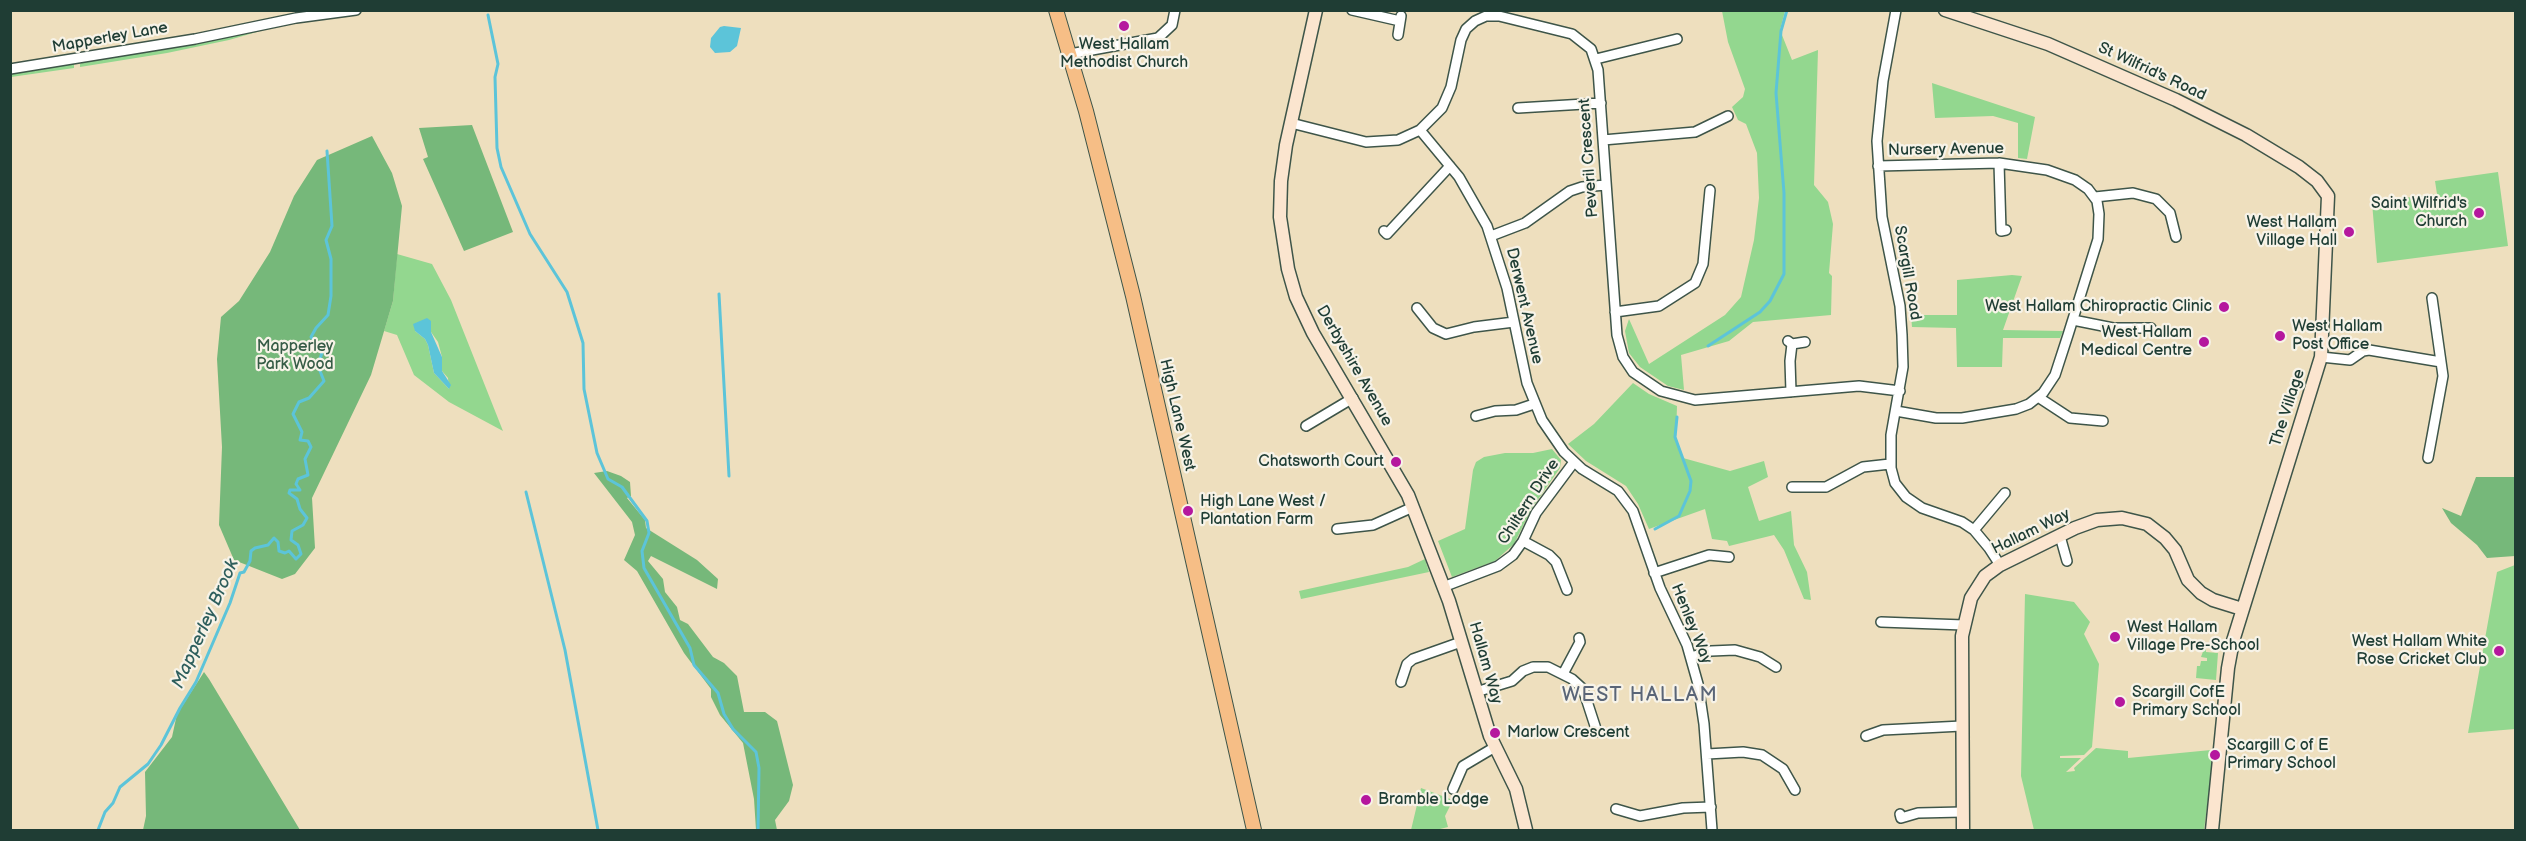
<!DOCTYPE html>
<style>
body{margin:0}
#map{position:relative;width:2526px;height:841px;overflow:hidden;background:#eedfbe;font-family:"Balsamiq Sans",sans-serif}
canvas{display:block}
.frame{position:absolute;inset:0;border:12px solid #1f3d34;pointer-events:none}
</style>
<div id="map">
<canvas width="2526" height="841"></canvas>
<div class="frame"></div>
</div>
<script>
const context = document.querySelector('canvas').getContext('2d');
context.lineJoin = 'round';
function paint(path, color) {
  context.fillStyle = color;
  context.fill(path, 'evenodd');
}
function poly(rows) {
  const path = new Path2D();
  for (const r of rows) {
    path.moveTo(r[0], r[1]);
    for (let i = 2; i < r.length; i += 2) path.lineTo(r[i], r[i + 1]);
  }
  return path;
}
function strokePath(path, color, width, dash) {
  context.strokeStyle = color;
  context.lineWidth = width;
  context.lineCap = dash ? 'butt' : 'round';
  context.setLineDash(dash || []);
  context.stroke(path);
}
function label(font, color, halo, rows, align = 'center') {
  context.font = font + ' "Balsamiq Sans",sans-serif';
  context.lineWidth = 4.5;
  context.setLineDash([]);
  context.textBaseline = 'middle';
  context.strokeStyle = halo;
  context.fillStyle = color;
  for (const [text, x, y, turn = 0] of rows) {
    context.save();
    context.translate(x, y);
    context.rotate((+turn || 0) * Math.PI / 180);
    context.textAlign = isNaN(turn) ? turn : align;
    if (halo) context.strokeText(text, 0, 0);
    context.fillText(text, 0, 0);
    context.restore();
  }
}
paint(poly([
 [1722,11,1785,11,1780,30,1792,60,1818,50,1814,185,1828,202,1833,224,1829,273,1832,276,1831,315,1753,322,1729,341,1681,355,1684,390,1668,386,1640,367,1629,353,1625,331,1629,319,1649,364,1725,315,1741,297,1754,240,1759,198,1757,153,1746,124,1738,120,1732,107,1743,97,1745,89,1728,42],
 [267,27,267,29,229,40,167,53,80,67,80,64,84,62],
 [74,64,74,68,11,77,11,73],
 [1932,83,2035,117,2027,159,2018,158,2018,123,1993,116,1935,118],
 [2498,172,2508,246,2377,263,2372,202,2437,194,2435,181],
 [397,254,432,264,451,300,503,431,449,402,414,375,397,335,384,331,393,301],
 [415,331,431,332,438,342,442,357,442,371,448,378,449,389,434,373,428,345,425,339],
 [2012,275,2022,276,2003,330,2063,331,2060,338,2003,338,2002,367,1957,367,1956,328,1912,327,1911,315,1957,315,1957,280],
 [1633,383,1649,394,1677,406,1676,437,1683,458,1730,471,1764,461,1768,477,1748,487,1759,521,1791,511,1794,545,1807,572,1811,600,1804,599,1784,550,1774,535,1729,546,1727,541,1712,539,1705,509,1649,529,1638,504,1626,486,1586,461,1568,444,1594,424],
 [1552,449,1561,460,1560,468,1532,508,1514,544,1495,561,1452,577,1438,541,1465,529,1473,470,1476,462,1484,457,1505,453,1533,453],
 [1425,559,1429,572,1301,599,1299,591,1408,567],
 [2515,565,2515,729,2468,733,2497,572],
 [2025,594,2074,602,2090,622,2084,634,2099,664,2092,747,2084,755,2060,756,2060,758,2081,758,2066,772,2075,771,2074,768,2096,748,2128,751,2128,758,2211,750,2212,768,2204,830,2034,830,2021,776],
 [2204,649,2206,649,2206,652,2218,653,2216,680,2196,678,2197,666,2200,666,2201,661,2207,661,2207,658,2201,657],
 [1421,788,1453,800,1445,816,1448,827,1436,830,1411,830]
]), '#93d78f');
paint(poly([
 [472,125,513,232,464,251,423,159,428,157,419,128],
 [372,136,392,173,402,206,393,301,371,375,312,498,315,548,295,574,282,579,234,560,219,525,222,447,217,359,221,317,239,301,270,252,294,196,317,160],
 [607,471,621,476,630,482,631,496,627,498,645,520,646,528,697,560,718,579,717,589,651,556,648,561,663,579,665,592,677,607,680,620,688,624,713,657,724,663,737,676,744,712,765,712,777,721,793,785,789,801,775,820,777,830,756,830,754,799,743,743,720,715,711,697,711,689,684,653,637,571,624,560,635,535,632,522,594,473],
 [2476,477,2515,477,2515,556,2487,558,2477,545,2451,523,2442,508,2461,516],
 [204,672,209,679,300,830,143,830,146,816,145,772,172,737,177,714]
]), '#76b87a');
paint(poly([
 [724,26,741,28,737,46,730,52,715,53,710,47,711,38,720,27],
 [427,318,431,321,431,332,442,357,442,371,451,385,449,389,434,373,428,345,425,339,415,331,413,324]
]), '#5cc4d9');
strokePath(poly([
 [488,15,498,64,495,77,496,113,497,148,501,167,530,234,567,292,583,343,584,389,597,453,608,479,622,487,647,521,649,533,642,551,644,568,690,648,694,665,718,693,724,714,733,729,756,752,759,768,758,830],
 [719,294,729,476],
 [1708,346,1760,312,1770,301,1784,274,1784,193,1776,93,1781,31,1787,10],
 [526,492,565,650,598,830],
 [1655,529,1679,516,1690,491,1691,481,1675,437,1677,417],
 [98,830,105,812,113,803,120,787,148,764,161,745,180,708,196,682,230,603,240,573,244,572,250,561,251,551,255,548,268,545,274,538,278,542,279,551,285,553,289,551,296,559,301,554,298,545,291,540,292,531,303,525,307,518,300,509,297,499,289,493,290,490,300,490,296,484,298,479,308,475,305,459,311,447,308,441,300,440,302,432,293,414,299,402,309,398,324,381,318,366,323,349,311,337,316,328,328,315,331,296,331,259,326,240,332,226,327,151]
]), '#5cc4d9', 3);
const street = poly([
 [1352,10,1400,21],
 [1896,10,1883,81,1877,141,1882,217,1900,306,1902,335,1903,367,1891,435,1891,468,1895,483,1906,497,1922,508,1962,522,1974,530,1989,548,2000,565],
 [1398,35,1401,16],
 [1070,54,1158,38,1172,25,1175,10],
 [1596,59,1677,39],
 [10,69,195,39,296,18,356,10],
 [1518,108,1601,103],
 [1291,123,1366,142,1398,140,1420,130,1442,108,1451,87,1461,40,1466,29,1475,21,1486,16,1499,16,1572,34,1591,49,1598,70,1617,335,1623,357,1633,372,1661,391,1695,400,1859,386,1900,391],
 [1420,130,1459,177,1487,226,1507,288,1527,383,1542,420,1564,452,1582,469,1618,491,1633,511,1660,588,1687,645,1698,684,1704,724,1712,830],
 [1603,140,1695,132,1728,116],
 [1999,163,2001,231,2006,230],
 [1878,166,1999,163,2047,170,2075,180,2088,189,2097,201,2099,214,2098,239,2068,335,2055,375,2043,393,2029,404,2016,409,1962,418,1936,418,1896,411],
 [2095,197,2133,193,2156,199,2170,213,2176,237],
 [1384,231,1387,234,1450,166],
 [1491,236,1525,223,1570,191,1582,187,1606,185],
 [1417,308,1433,328,1446,334,1474,327,1514,322],
 [1615,312,1659,306,1695,283,1703,264,1710,190],
 [2073,320,2113,328,2151,328],
 [1788,341,1792,344,1805,342],
 [2321,357,2350,360,2363,351,2369,350,2441,362],
 [1791,392,1790,361,1792,344],
 [2038,397,2070,418,2103,421],
 [1476,416,1495,411,1516,410,1534,404],
 [1306,426,1353,398],
 [2428,458,2443,376,2432,298],
 [1792,487,1826,487,1863,467,1890,464],
 [1337,529,1373,525,1413,507],
 [1974,530,2005,493],
 [2060,536,2067,561],
 [1523,541,1549,555,1556,562,1567,590],
 [1654,573,1709,555,1729,557],
 [1443,587,1498,566,1513,555,1523,541,1536,513,1574,462],
 [1881,622,1964,625],
 [1691,657,1711,651,1735,650,1760,657,1776,667],
 [1563,674,1580,642,1579,638],
 [1401,682,1407,664,1413,659,1461,642],
 [1476,692,1512,681,1523,671,1533,667,1548,667,1572,679,1583,689,1597,732],
 [1866,736,1883,730,1962,726],
 [1707,754,1743,752,1762,755,1783,769,1795,790],
 [1453,789,1463,766,1495,747],
 [1616,809,1640,816,1683,808,1711,807],
 [1900,814,1901,818,1918,813,1963,812]
]);
const secondary = poly([
 [1316,10,1286,145,1281,181,1280,217,1288,269,1296,297,1313,333,1408,495,1449,601,1490,736,1516,789,1526,830],
 [1945,10,2048,44,2176,100,2246,135,2299,167,2317,181,2328,196,2321,357,2233,641,2228,668,2212,830],
 [1963,830,1962,636,1971,598,1985,576,2000,565,2075,528,2097,520,2122,518,2147,524,2165,538,2175,550,2188,580,2201,593,2213,600,2242,609]
]);
const primary = poly([
 [1056,10,1086,111,1133,296,1254,830]
]);
strokePath(street, '#3e5549', 12);
strokePath(secondary, '#3e5549', 15);
strokePath(primary, '#3e5549', 16);
strokePath(street, '#fff', 9);
strokePath(secondary, '#fbe5cf', 12);
strokePath(primary, '#f6be86', 14);
for (const [x, y, r, color] of [
 [1124,26,6,"#b5179e"],
 [2479,213,6,"#b5179e"],
 [2349,232,6,"#b5179e"],
 [2224,307,6,"#b5179e"],
 [2280,336,6,"#b5179e"],
 [2204,342,6,"#b5179e"],
 [1396,462,6,"#b5179e"],
 [1188,511,6,"#b5179e"],
 [2115,637,6,"#b5179e"],
 [2499,651,6,"#b5179e"],
 [2120,702,6,"#b5179e"],
 [1495,733,6,"#b5179e"],
 [2215,755,6,"#b5179e"],
 [1366,800,6,"#b5179e"]
]) {
  const dot = new Path2D();
  dot.arc(x, y, r, 0, 2 * Math.PI);
  context.fillStyle = color;
  context.fill(dot);
  strokePath(dot, '#f7f3e8', 2);
}
label('16px', '#1f3d34', '#f7f3e8', [
 ["Mapperley Lane",110,38,-10],
 ["St Wilfrid's Road",2152,72,25],
 ["Nursery Avenue",1946,150,-1],
 ["Peveril Crescent",1589,158,-94],
 ["Scargill Road",1907,273,80],
 ["Derwent Avenue",1524,306,77],
 ["Derbyshire Avenue",1354,366,60],
 ["The Village",2288,408,-72],
 ["High Lane West",1177,415,77],
 ["Chiltern Drive",1529,502,-57],
 ["Hallam Way",2031,532,-26],
 ["Henley Way",1691,624,68],
 ["Hallam Way",1485,663,74]
]);
label('16px', '#1f3d34', '#f7f3e8', [
 ["West Hallam",1124,45,"center"],
 ["Methodist Church",1124,63,"center"],
 ["Saint Wilfrid's",2467,204,"right"],
 ["Church",2467,222,"right"],
 ["West Hallam",2337,223,"right"],
 ["Village Hall",2337,241,"right"],
 ["West Hallam Chiropractic Clinic",2212,307,"right"],
 ["West Hallam",2292,327],
 ["Post Office",2292,345],
 ["West Hallam",2192,333,"right"],
 ["Medical Centre",2192,351,"right"],
 ["Chatsworth Court",1384,462,"right"],
 ["High Lane West /",1200,502],
 ["Plantation Farm",1200,520],
 ["West Hallam",2127,628],
 ["Village Pre-School",2127,646],
 ["West Hallam White",2487,642,"right"],
 ["Rose Cricket Club",2487,660,"right"],
 ["Scargill CofE",2132,693],
 ["Primary School",2132,711],
 ["Marlow Crescent",1507,733],
 ["Scargill C of E",2227,746],
 ["Primary School",2227,764],
 ["Bramble Lodge",1378,800]
], 'left');
label('16px', '#365c46', '#f7f3e8', [
 ["Mapperley",295,347],
 ["Park Wood",295,365]
]);
label('italic 18px', '#2e5f5d', '#f7f3e8', [
 ["Mapperley Brook",206,624,-66]
]);
context.letterSpacing = '1.5px';
label('20px', '#5a6577', '#f7f3e8', [
 ["WEST HALLAM",1640,696]
]);
context.letterSpacing = '0px';
</script>
